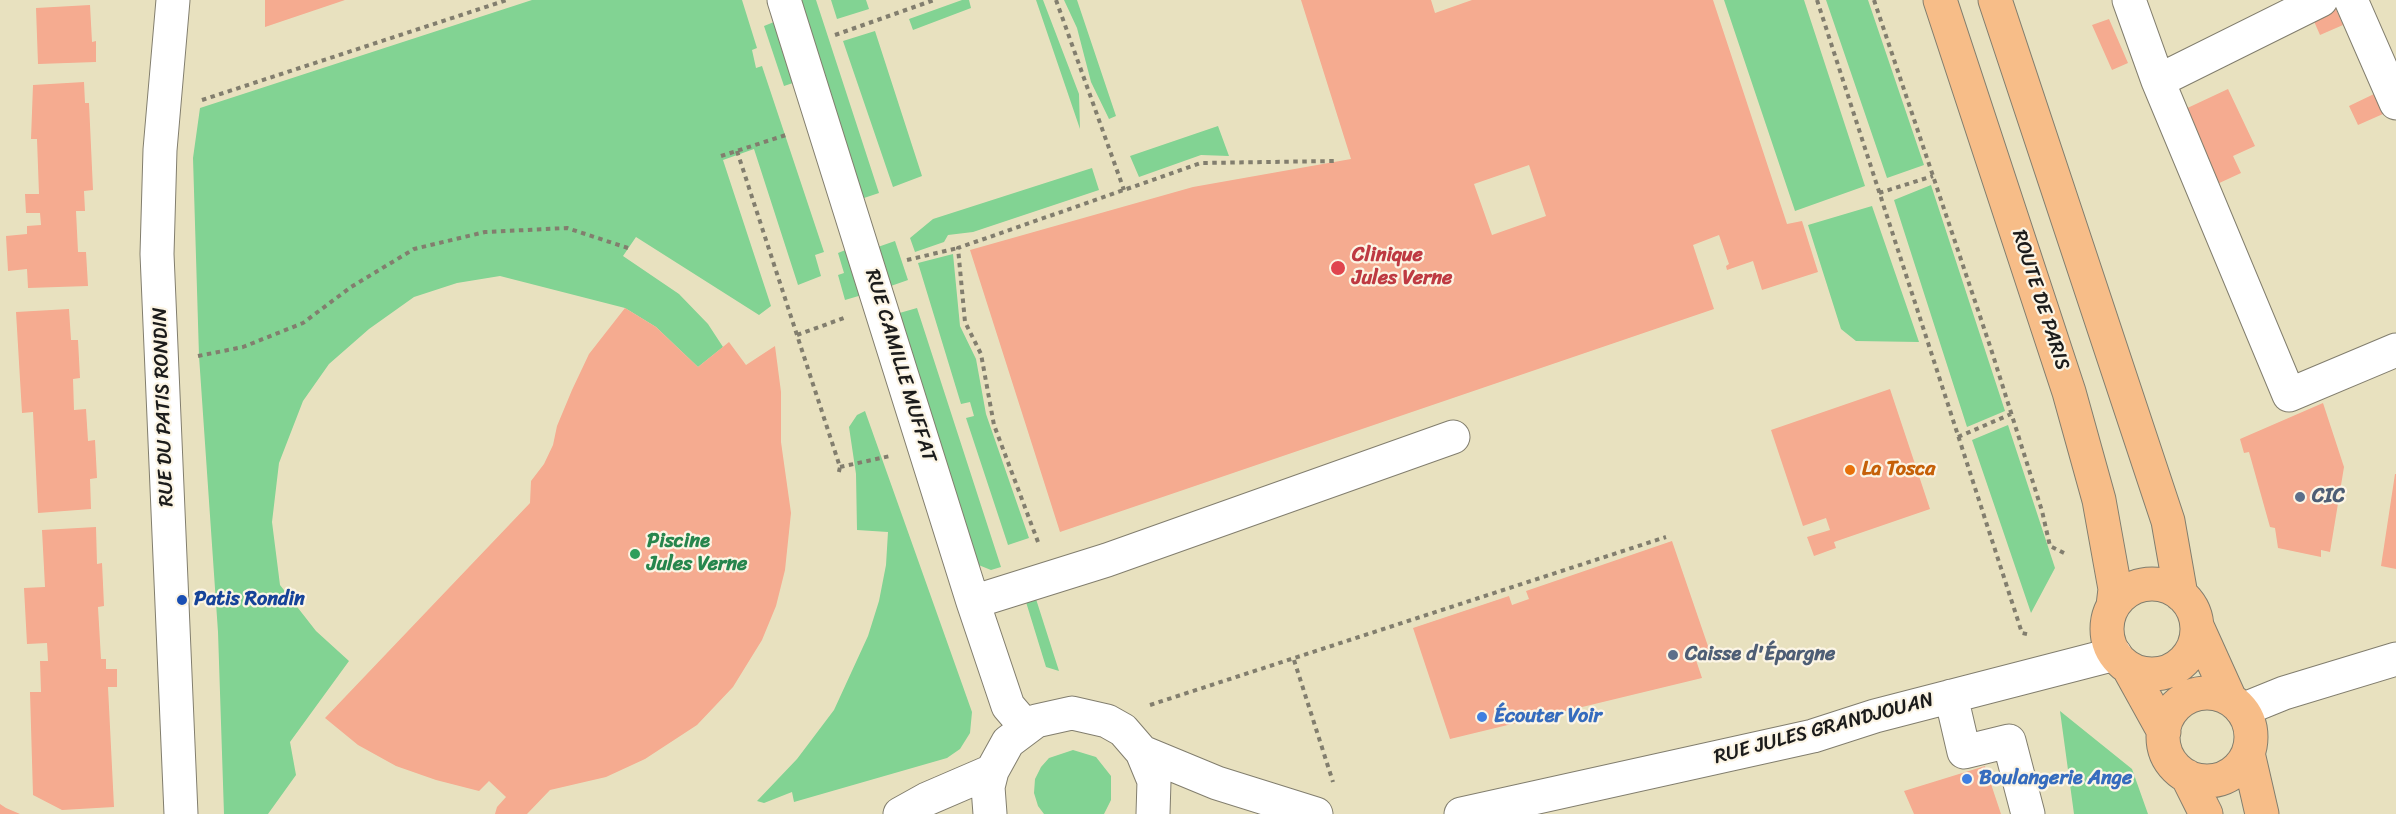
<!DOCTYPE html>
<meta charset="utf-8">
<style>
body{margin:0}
canvas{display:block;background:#e8e1bf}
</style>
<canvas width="2396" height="814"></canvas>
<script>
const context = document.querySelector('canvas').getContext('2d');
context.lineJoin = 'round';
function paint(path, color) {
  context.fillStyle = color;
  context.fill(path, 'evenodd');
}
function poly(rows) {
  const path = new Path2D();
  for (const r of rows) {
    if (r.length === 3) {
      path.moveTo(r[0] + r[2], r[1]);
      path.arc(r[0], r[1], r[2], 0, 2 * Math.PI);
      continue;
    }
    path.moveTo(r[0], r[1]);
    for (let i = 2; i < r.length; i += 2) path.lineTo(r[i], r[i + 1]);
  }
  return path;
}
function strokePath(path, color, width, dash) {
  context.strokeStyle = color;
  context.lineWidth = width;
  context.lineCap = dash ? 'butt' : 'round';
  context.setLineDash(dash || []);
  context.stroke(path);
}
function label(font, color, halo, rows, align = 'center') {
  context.font = font + ' Sriracha,sans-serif';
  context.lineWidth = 4.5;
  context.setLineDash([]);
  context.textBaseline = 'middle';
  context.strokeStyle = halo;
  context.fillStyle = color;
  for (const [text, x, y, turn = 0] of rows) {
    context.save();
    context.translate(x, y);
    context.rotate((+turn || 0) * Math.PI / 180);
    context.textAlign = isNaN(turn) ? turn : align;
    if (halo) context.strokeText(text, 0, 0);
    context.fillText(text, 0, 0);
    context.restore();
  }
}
paint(poly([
 [532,0,742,0,757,48,752,50,756,68,762,66,824,252,815,255,821,276,798,285,754,149,723,160,771,306,759,315,636,237,623,256,679,294,708,324,723,347,698,367,656,327,625,308,500,276,457,283,414,297,369,329,329,364,303,401,279,463,272,522,280,585,316,631,349,661,290,742,296,775,268,814,224,814,218,632,199,356,193,158,200,108],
 [792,0,816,0,879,193,858,200],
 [831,0,866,0,869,9,837,19],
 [962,0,969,0,971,8,913,30,909,19],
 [1036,0,1043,0,1079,94,1080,129],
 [1064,0,1077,0,1116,116,1109,119,1091,82,1077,28],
 [1724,0,1804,0,1865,186,1795,211],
 [1826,0,1868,0,1924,165,1887,178],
 [774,22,793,83,784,86,764,26],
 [875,31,922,176,893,187,843,41],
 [1218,126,1229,156,1201,155,1139,177,1130,156],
 [1092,168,1099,190,973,232,948,235,944,242,915,252,910,238,933,219],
 [1931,185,2005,411,1967,427,1894,200],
 [1872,206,1919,342,1856,341,1841,329,1808,225],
 [895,241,908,280,888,287,875,248],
 [848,249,862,295,845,300,838,275,844,273,838,253],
 [953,254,960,326,976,359,986,414,1029,538,1008,545,966,418,974,416,970,402,961,404,918,263],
 [917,308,1001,567,991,570,976,564,896,314],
 [865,411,972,712,970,733,960,749,947,758,794,802,792,792,764,803,757,801,797,759,834,710,868,636,879,601,886,565,888,532,857,530,856,474,849,427,857,415],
 [2008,425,2055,568,2031,613,1972,440],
 [1036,599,1059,671,1046,667,1026,602],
 [2060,711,2132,769,2148,814,2074,814],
 [1073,750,1096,757,1111,776,1111,800,1104,814,1044,814,1038,806,1034,793,1035,779,1041,767,1049,758]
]), '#82d393');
paint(poly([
 [265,0,345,0,265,27],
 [1301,0,1431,0,1435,13,1472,0,1713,0,1787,224,1802,221,1818,272,1762,290,1753,261,1727,270,1726,266,1729,264,1719,235,1693,245,1714,309,1060,532,970,250,1193,187,1351,159],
 [1529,165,1546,216,1492,235,1474,184],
 [90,5,92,42,96,41,96,62,38,64,36,8],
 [2336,9,2343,25,2320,35,2313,19],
 [2109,19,2128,63,2112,70,2092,25],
 [84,82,85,103,89,103,93,190,84,191,85,211,76,211,78,252,86,252,88,286,28,288,27,269,8,271,6,236,27,234,27,226,41,225,40,213,26,213,25,194,39,194,37,139,31,139,33,85],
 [2228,89,2255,146,2233,156,2241,173,2215,185,2181,111],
 [2374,94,2383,114,2358,125,2349,106],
 [625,308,656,327,698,367,729,342,746,365,775,346,781,392,781,442,791,513,785,570,776,606,762,640,733,687,697,725,645,759,606,777,550,790,527,814,495,814,497,807,506,797,489,781,479,791,436,780,396,766,358,745,325,718,530,503,531,481,544,464,553,445,557,426,572,390,589,354],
 [69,309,71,340,78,340,80,378,73,379,74,410,86,409,88,441,95,440,97,478,90,479,91,509,38,513,33,412,22,413,16,312],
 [1890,389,1930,509,1834,542,1836,548,1814,556,1807,537,1830,530,1826,518,1803,526,1771,430],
 [2323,403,2344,467,2330,552,2321,550,2321,557,2278,548,2275,528,2270,527,2249,452,2244,453,2240,439],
 [2395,474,2396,474,2396,569,2381,566],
 [96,527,97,564,102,563,103,584,104,606,98,607,101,659,106,659,106,669,117,669,117,687,108,687,114,807,62,810,33,795,30,692,41,692,40,661,48,661,47,643,27,644,24,588,45,587,42,530],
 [1672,541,1709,649,1694,654,1702,678,1450,739,1413,628,1509,596,1512,605,1529,599,1526,591],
 [1985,766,2001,814,1914,814,1904,791],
 [0,804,6,808,20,814,0,814]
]), '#f5ab90');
const minor = poly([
 [173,0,160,150,157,254,181,814],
 [784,0,973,602,1008,706,1026,727],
 [2129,0,2158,81,2321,0],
 [2351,0,2396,103],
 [2158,81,2289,395,2396,350],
 [973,602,1107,560,1453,437],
 [1951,696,1964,752,2009,741,2028,814],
 [2242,710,2284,693,2396,659],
 [1142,752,1217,783,1316,814],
 [900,814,927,799,992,771],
 [990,814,988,787,992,771,1008,742,1036,721,1072,713,1107,721,1123,730,1142,752,1154,781,1153,814],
 [1461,814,1813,736,1875,716,2115,654]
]);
const major = poly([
 [1940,0,2069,392,2099,500,2115,589,2113,606],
 [1995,0,2168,521,2181,595],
 [2152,629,45],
 [2197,626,2230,699],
 [2128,667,2164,732],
 [2207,737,44],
 [2248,753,2262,814],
 [2187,776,2206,814]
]);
strokePath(minor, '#827e6e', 35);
strokePath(major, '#827e6e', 35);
strokePath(poly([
 [1056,0,1124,190],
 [1817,0,2022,633,2031,635],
 [1874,0,1991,349,2042,511,2050,546,2064,553],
 [835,35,934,0],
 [202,100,507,0],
 [737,151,840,467,838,476],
 [721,156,789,134],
 [1879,193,1933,176],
 [907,260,958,248],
 [797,335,844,318],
 [198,356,243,347,303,323,351,287,414,249,485,232,567,228,628,248],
 [1958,437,2011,414],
 [840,467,890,456],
 [1038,542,994,425,981,354,965,322,958,248,1201,163,1335,161],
 [1294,660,1333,782],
 [1150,705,1666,537]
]), '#827e6e', 4, [4.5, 4.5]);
strokePath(minor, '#fff', 33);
strokePath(major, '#f7bd88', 33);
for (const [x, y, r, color] of [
 [1338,268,8,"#e0444e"],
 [1850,470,6,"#e8710a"],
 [2300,497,6,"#5c6f8a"],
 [635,554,6,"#2e9e5b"],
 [182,600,6,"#1a4fb4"],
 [1673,655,6,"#5c6f8a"],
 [1482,717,6,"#3f7fe0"],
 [1967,779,6,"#3f7fe0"]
]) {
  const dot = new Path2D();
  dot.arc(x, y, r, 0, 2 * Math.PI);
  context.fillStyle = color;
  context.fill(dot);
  strokePath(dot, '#fcf5e5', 2);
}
label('bold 20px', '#be3a42', '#fcf5e5', [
 ["Clinique",1352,256],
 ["Jules Verne",1352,279]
], 'left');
label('20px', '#1c1c1c', '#fcf5e5', [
 ["ROUTE DE PARIS",2040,300,72],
 ["RUE CAMILLE MUFFAT",900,366,73],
 ["RUE DU PATIS RONDIN",164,407,-92],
 ["RUE JULES GRANDJOUAN",1824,729,-15]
]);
label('bold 20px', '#c56008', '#fcf5e5', [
 ["La Tosca",1862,470]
], 'left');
label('bold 20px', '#4e5e75', '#fcf5e5', [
 ["CIC",2312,497],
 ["Caisse d'Épargne",1685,655]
], 'left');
label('bold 20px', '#27864d', '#fcf5e5', [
 ["Piscine",647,542],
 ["Jules Verne",647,565]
], 'left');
label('bold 20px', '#164399', '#fcf5e5', [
 ["Patis Rondin",194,600]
], 'left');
label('bold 20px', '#366cbe', '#fcf5e5', [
 ["Écouter Voir",1494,717],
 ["Boulangerie Ange",1979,779]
], 'left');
</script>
